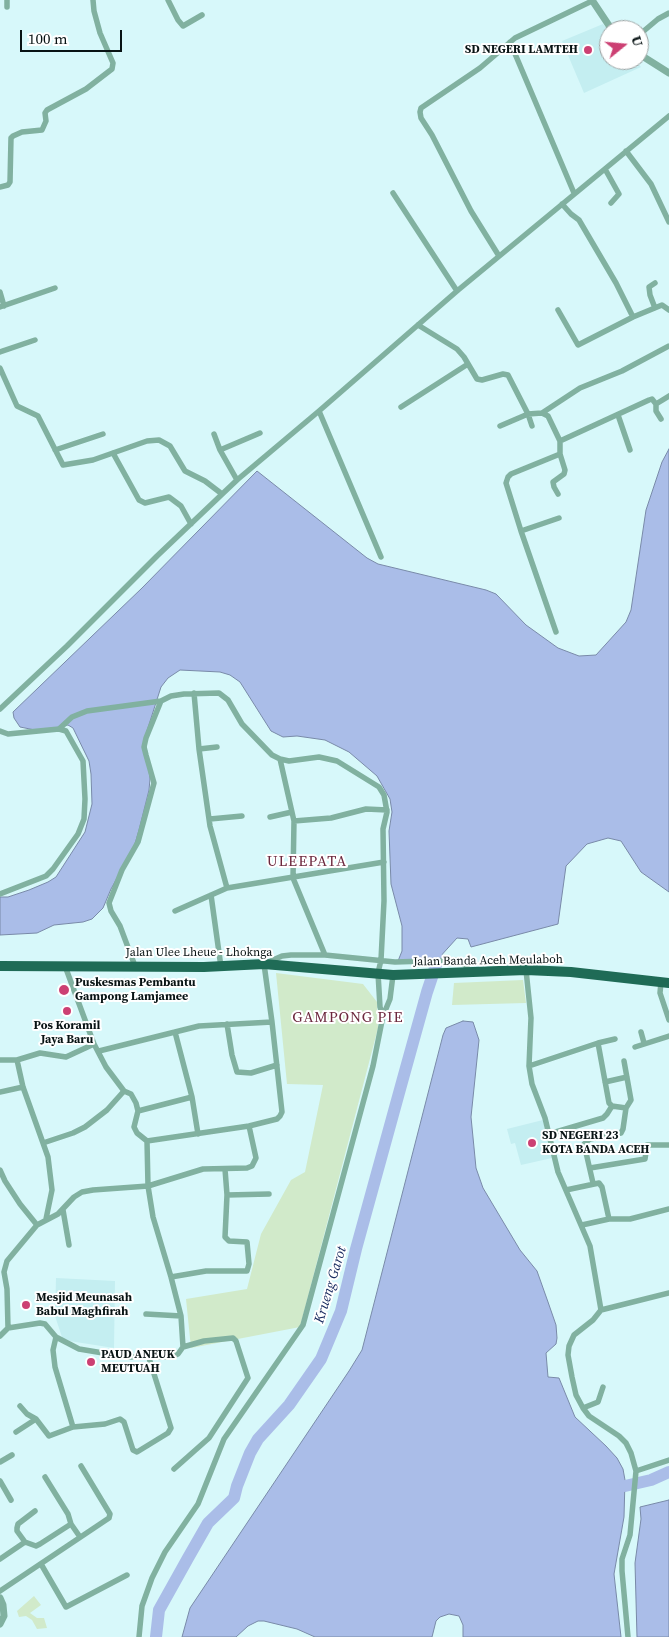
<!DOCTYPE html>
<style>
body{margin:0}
#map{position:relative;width:669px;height:1637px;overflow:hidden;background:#d7f8fa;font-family:"Source Serif 4",serif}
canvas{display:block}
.north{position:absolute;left:599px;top:20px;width:50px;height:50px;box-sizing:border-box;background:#fff;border:1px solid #9ca1a1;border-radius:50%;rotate:73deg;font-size:14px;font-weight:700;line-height:20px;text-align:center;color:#081314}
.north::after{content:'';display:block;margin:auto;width:18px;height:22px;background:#cc4073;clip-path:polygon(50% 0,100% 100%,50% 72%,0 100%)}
.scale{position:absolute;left:20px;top:30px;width:102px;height:22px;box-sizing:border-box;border:2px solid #081314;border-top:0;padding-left:6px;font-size:15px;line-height:18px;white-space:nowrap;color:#081314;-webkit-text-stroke:4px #fff;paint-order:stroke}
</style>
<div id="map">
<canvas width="669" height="1637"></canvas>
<div class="north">U</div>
<div class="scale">100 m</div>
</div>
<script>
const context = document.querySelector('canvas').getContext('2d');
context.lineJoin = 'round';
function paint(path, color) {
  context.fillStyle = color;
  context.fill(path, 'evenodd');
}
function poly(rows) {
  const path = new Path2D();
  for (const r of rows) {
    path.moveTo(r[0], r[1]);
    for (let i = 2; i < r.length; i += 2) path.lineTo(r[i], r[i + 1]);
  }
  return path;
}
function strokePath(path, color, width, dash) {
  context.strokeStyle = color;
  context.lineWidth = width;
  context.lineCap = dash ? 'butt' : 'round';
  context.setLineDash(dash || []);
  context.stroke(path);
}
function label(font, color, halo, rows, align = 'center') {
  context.font = font + ' "Source Serif 4",serif';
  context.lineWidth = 4;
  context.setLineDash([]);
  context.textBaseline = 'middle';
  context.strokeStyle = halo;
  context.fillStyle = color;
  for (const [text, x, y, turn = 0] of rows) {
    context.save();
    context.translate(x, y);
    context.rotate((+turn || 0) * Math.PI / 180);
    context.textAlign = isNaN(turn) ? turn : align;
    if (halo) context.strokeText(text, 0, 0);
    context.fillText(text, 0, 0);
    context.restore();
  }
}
paint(poly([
 [603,24,609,31,609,60,634,60,641,67,584,93,562,41],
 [543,1120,552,1158,521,1165,515,1143,511,1144,507,1129],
 [56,1278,115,1281,114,1348,63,1340,55,1316]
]), '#c4eef1');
paint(poly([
 [276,973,363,984,377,1002,378,1028,300,1327,191,1348,186,1299,247,1289,261,1234,291,1180,305,1172,323,1085,287,1084],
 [523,980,526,1003,452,1005,454,983],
 [34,1596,41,1605,30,1613,37,1618,44,1618,47,1628,37,1629,32,1620,26,1616,19,1617,17,1611]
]), '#d1eaca');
const water = poly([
 [669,449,669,892,641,872,621,841,608,838,587,844,566,866,558,924,471,947,468,939,457,938,438,959,398,961,402,951,402,926,391,884,389,831,392,812,390,799,377,776,349,752,325,740,297,736,283,737,271,731,240,682,230,675,220,672,180,670,168,678,161,687,145,737,150,779,149,790,139,830,134,847,111,889,103,908,92,919,83,922,54,925,37,933,0,935,0,897,8,897,29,890,48,882,56,877,85,832,92,804,91,774,89,761,73,728,68,725,54,728,35,730,20,727,14,718,13,712,142,588,257,471,367,558,378,564,486,590,496,594,526,625,558,648,579,656,596,655,626,622,631,610,646,510,662,462,669,449],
 [463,1021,473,1022,479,1040,471,1117,476,1168,483,1188,520,1250,537,1271,548,1302,556,1325,557,1338,556,1344,546,1353,548,1377,559,1378,575,1417,606,1446,617,1458,623,1469,625,1480,624,1517,614,1574,621,1637,463,1637,463,1625,459,1616,449,1614,440,1617,436,1621,432,1637,315,1637,297,1629,264,1621,258,1621,248,1626,236,1637,182,1637,190,1608,349,1371,362,1350,443,1035,446,1028,463,1021],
 [669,1500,669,1637,637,1637,635,1563,641,1519,640,1507,669,1500]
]);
paint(water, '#aabde8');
strokePath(water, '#798aa8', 1);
strokePath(poly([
 [625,1486,651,1480,669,1472],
 [156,1637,159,1610,188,1558,208,1523,234,1498,237,1486,250,1453,258,1439,289,1405,321,1359,341,1311,356,1249,402,1082,427,992,438,959]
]), '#aabde8', 12);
strokePath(poly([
 [7,0,7,7],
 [168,0,178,20,183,26,202,15],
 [639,35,658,19,669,13],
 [510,42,574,193],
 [626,151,651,184,669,222],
 [605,169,619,194,611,203],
 [0,187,8,185,10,182,11,138,13,136,22,132,42,130,46,121,45,113,47,110,86,89,112,69,113,63,100,33,94,11,93,0],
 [393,193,457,291],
 [499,256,471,211,432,135,421,118,420,112,421,108,480,68,515,38,592,1],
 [0,292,4,306],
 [0,307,55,288],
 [655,308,650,295,649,287,655,283],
 [558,310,578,345,633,317,616,283,579,220,571,214,562,204],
 [633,317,662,305,669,310],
 [418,325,457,349,464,357,477,379,482,380,503,374,508,375,528,414,532,426],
 [0,352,35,340],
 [0,368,17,406,38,416,63,465,93,460,147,441,159,440,170,446,185,471,205,481,222,494],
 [656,404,656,411,661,419],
 [401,407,468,364],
 [319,411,381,557],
 [542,413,580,388,622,371,669,346],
 [618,415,630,450],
 [500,426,528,414,542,413,548,416,560,441,649,400,652,399,656,404,669,396],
 [214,434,220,450,237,480],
 [55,450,103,434],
 [220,450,260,433],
 [113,453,139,500,145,503,169,497,181,506,191,524],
 [558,494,554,487,553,482,564,474,565,470,560,454,560,441],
 [521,531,559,518],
 [556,632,521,531,506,483,508,477,511,474,560,454],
 [194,693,199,749,210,826,227,888],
 [0,709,67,646,157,556,237,480,319,411,457,291,669,116],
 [59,729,72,717,87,711,161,701],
 [0,731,8,734,59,729,66,731,83,761,85,799,84,819,78,834,53,869,46,876,0,894],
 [199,749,217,747],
 [280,759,294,821,293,878,325,955],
 [270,817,292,812],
 [210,819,242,816],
 [294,821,331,818,366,809,387,810],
 [211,895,221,967],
 [175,911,227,888,384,862],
 [135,966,120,926,111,911,109,903,122,870,138,842,154,783,146,755,144,747,146,738,161,701,171,696,184,694,219,693,228,700,242,724,272,755,280,759,289,761,319,757,337,761,379,787,384,795,387,812,383,829,384,901,381,960,378,973,380,1007,383,1016],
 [526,970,531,1018,529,1066,532,1084,545,1118,558,1172,590,1246,601,1310,593,1320,574,1335,569,1346,568,1355,572,1377,576,1395,583,1408,589,1416,619,1436,626,1443,631,1453,636,1471,630,1535,622,1559,622,1571,628,1637],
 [661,982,660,993,669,1020],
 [227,1024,232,1055,237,1072,251,1073,277,1065],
 [175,1032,192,1097],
 [641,1032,644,1043],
 [598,1043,609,1103,612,1106,626,1108],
 [635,1047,669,1036],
 [99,1051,199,1026,272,1022],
 [0,1060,17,1060],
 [529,1066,598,1043,615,1039],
 [605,1082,627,1077],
 [0,1092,23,1087],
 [138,1111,192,1097,198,1134],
 [549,1134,603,1118,607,1114,612,1106],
 [147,1141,249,1126,277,1119,280,1116,282,1112,272,1022,264,964,282,956,291,955,325,955,395,962,458,960,462,962,471,972],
 [43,1143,73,1133,85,1127,107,1110,124,1091],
 [590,1168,645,1159,647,1145,669,1145],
 [0,1170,5,1181,20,1204,37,1225],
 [593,1183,584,1144,590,1139,621,1133,623,1129,626,1108,631,1100,624,1061],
 [566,1190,599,1183,602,1187,609,1219],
 [227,1195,269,1194],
 [63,1210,69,1245],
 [46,1219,52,1190,48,1157,23,1087,17,1060,40,1053,66,1057,94,1044],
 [582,1225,609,1219,630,1219,669,1209],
 [171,1277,206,1271,247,1271,249,1264,247,1242,229,1241,225,1237,227,1195,225,1169],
 [601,1310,669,1293],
 [146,1314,181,1316],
 [8,1328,7,1289,4,1272,7,1261,37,1225,58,1214,74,1197,82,1192,93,1190,148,1186,203,1169,247,1168,252,1166,256,1158,249,1126],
 [0,1336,8,1328,40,1323,45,1324,56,1337,79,1349,127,1357,171,1357,178,1354,183,1347,181,1316,171,1277,153,1217,148,1186,147,1141,137,1133,134,1127,138,1111,136,1103,131,1094,124,1091,106,1067,94,1044,65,966],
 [56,1337,53,1350,55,1367,73,1427],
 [20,1406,27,1414,36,1419],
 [583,1408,598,1402,603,1387],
 [16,1432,36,1419,49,1436,73,1427,105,1424,120,1419,124,1422,133,1450,137,1452,168,1433,171,1428,149,1358],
 [0,1462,12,1455],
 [174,1469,209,1438,248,1378,236,1341,233,1338,204,1341,183,1347],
 [636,1471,669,1460],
 [0,1481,11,1500],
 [71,1524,80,1537],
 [25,1542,17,1531,17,1528,18,1524,35,1511],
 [0,1559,25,1542,36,1546,40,1544,71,1524,68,1514,45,1477],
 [41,1564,66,1607,127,1575],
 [0,1591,109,1518,110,1514,81,1466],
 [139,1637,142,1606,152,1578,165,1552,198,1504,224,1439,303,1325,373,1066,383,1016,390,999,393,975]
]), '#81b1a0', 5.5);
strokePath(poly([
 [592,0,612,30],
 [639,54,669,73],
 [0,1598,3,1605,4,1616,0,1624]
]), '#81b1a0', 7);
strokePath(poly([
 [0,966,204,967,264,964,393,975,526,970,571,972,669,983]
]), '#1f6b56', 10);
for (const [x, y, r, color] of [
 [588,50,5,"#cc4073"],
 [64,990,6,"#cc4073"],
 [67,1011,5,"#cc4073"],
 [532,1143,5,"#cc4073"],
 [26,1305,5,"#cc4073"],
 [91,1362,5,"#cc4073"]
]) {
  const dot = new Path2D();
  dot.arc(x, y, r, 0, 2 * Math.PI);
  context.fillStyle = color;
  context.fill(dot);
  strokePath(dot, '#fff', 2);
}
label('bold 12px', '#081314', '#fff', [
 ["SD NEGERI LAMTEH",578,50,"right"],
 ["Puskesmas Pembantu",75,983],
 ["Gampong Lamjamee",75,997],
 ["Pos Koramil",67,1026,"center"],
 ["Jaya Baru",67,1040,"center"],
 ["SD NEGERI 23",542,1136],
 ["KOTA BANDA ACEH",542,1150],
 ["Mesjid Meunasah",36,1298],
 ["Babul Maghfirah",36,1312],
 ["PAUD ANEUK",101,1355],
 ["MEUTUAH",101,1369]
], 'left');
label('12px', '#081314', '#fff', [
 ["Jalan Ulee Lheue - Lhoknga",199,953],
 ["Jalan Banda Aceh Meulaboh",488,961,-1]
]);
label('italic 14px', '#1a2c60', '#fff', [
 ["Krueng Garot",331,1285,-73]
]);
context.letterSpacing = '1px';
label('15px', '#6c283e', '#fff', [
 ["ULEEPATA",307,862],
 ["GAMPONG PIE",348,1018]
]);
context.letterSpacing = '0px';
</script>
